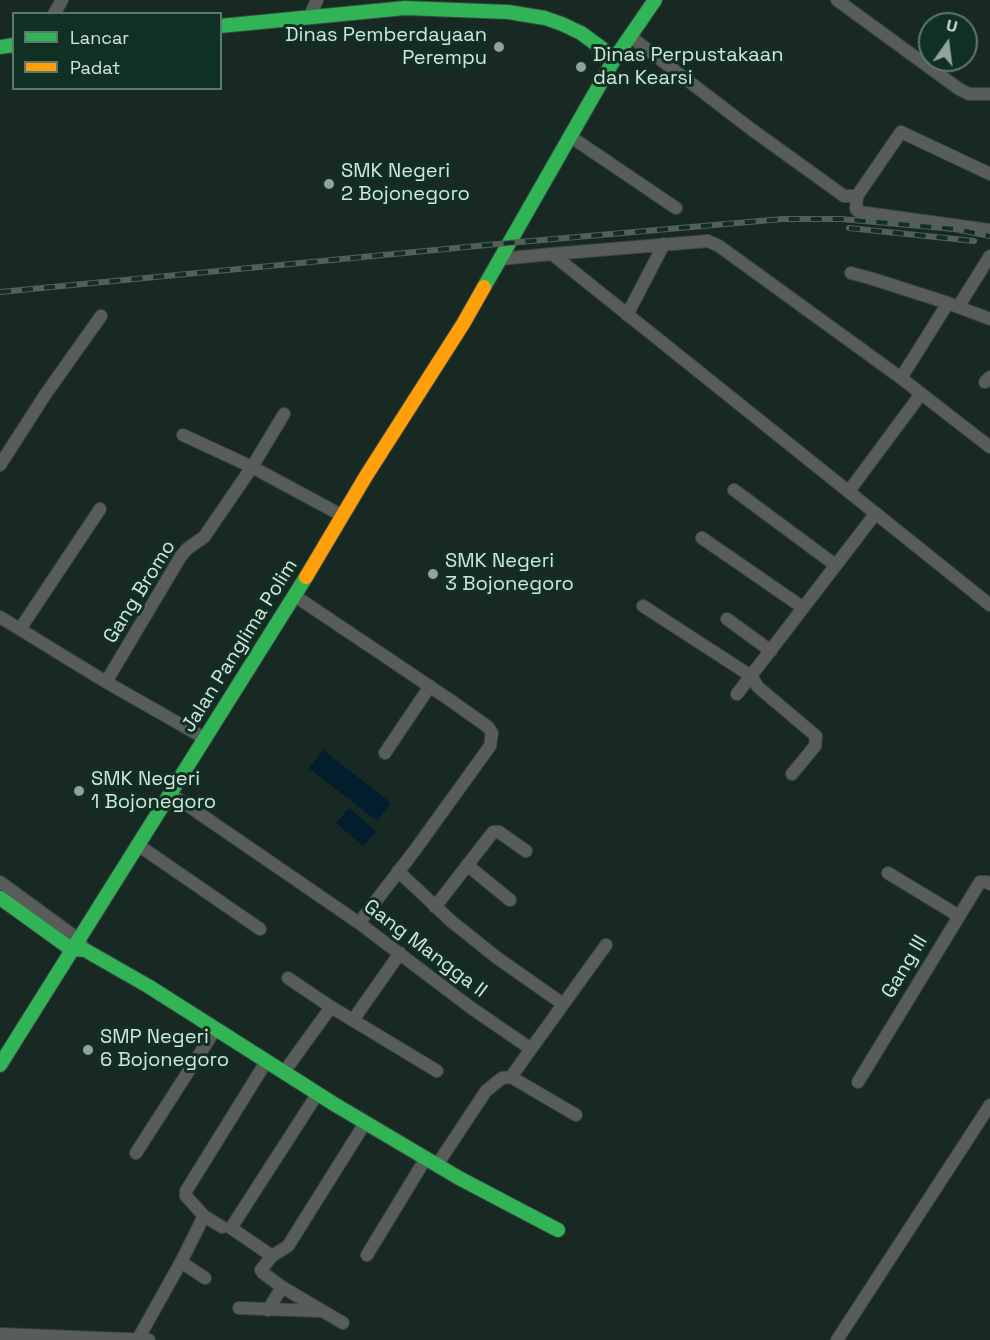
<!DOCTYPE html>
<style>
body{margin:0}
#map{position:relative;width:990px;height:1340px;overflow:hidden;background:#182923;font-family:"Space Grotesk",sans-serif}
canvas{display:block}
.legend{position:absolute;left:12px;top:12px;width:210px;height:78px;box-sizing:border-box;background:#113024;border:2px solid #5f786e;margin:0;padding:8px 10px;list-style:none;font-size:18px;color:#d3e5dc}
.legend li{display:flex;align-items:center;gap:12px;height:30px}
.legend b{width:30px;border:2px solid #5f786e}
.north{position:absolute;left:918px;top:12px;width:60px;height:60px;box-sizing:border-box;background:#113024;border:2px solid #5f786e;border-radius:50%;rotate:14deg;font-size:16px;font-weight:700;line-height:24px;text-align:center;color:#d3e5dc}
.north::after{content:'';display:block;margin:auto;width:21px;height:27px;background:#92a39b;clip-path:polygon(50% 0,100% 100%,50% 72%,0 100%)}
</style>
<div id="map">
<canvas width="990" height="1340"></canvas>
<ul class="legend">
<li><b style="height:8px;background:#30b455"></b>Lancar</li>
<li><b style="height:8px;background:#ff9f0a"></b>Padat</li>
</ul>
<div class="north">U</div>
</div>
<script>
const context = document.querySelector('canvas').getContext('2d');
context.lineJoin = 'round';
function paint(path, color) {
  context.fillStyle = color;
  context.fill(path, 'evenodd');
}
function poly(rows) {
  const path = new Path2D();
  for (const r of rows) {
    path.moveTo(r[0], r[1]);
    for (let i = 2; i < r.length; i += 2) path.lineTo(r[i], r[i + 1]);
  }
  return path;
}
function strokePath(path, color, width, dash) {
  context.strokeStyle = color;
  context.lineWidth = width;
  context.lineCap = dash ? 'butt' : 'round';
  context.setLineDash(dash || []);
  context.stroke(path);
}
function label(font, color, halo, rows, align = 'center') {
  context.font = font + ' "Space Grotesk",sans-serif';
  context.lineWidth = 6;
  context.setLineDash([]);
  context.textBaseline = 'middle';
  context.strokeStyle = halo;
  context.fillStyle = color;
  for (const [text, x, y, turn = 0] of rows) {
    context.save();
    context.translate(x, y);
    context.rotate((+turn || 0) * Math.PI / 180);
    context.textAlign = isNaN(turn) ? turn : align;
    if (halo) context.strokeText(text, 0, 0);
    context.fillText(text, 0, 0);
    context.restore();
  }
}
paint(poly([
 [323,750,391,803,377,821,309,768],
 [349,808,376,831,363,846,336,823]
]), '#021e2d');
const street = poly([
 [837,0,959,89,969,94,990,94],
 [54,14,62,0],
 [309,18,317,0],
 [631,37,751,129,844,196,857,196,901,132,990,174],
 [571,137,676,208],
 [857,196,856,209,859,212,990,230],
 [552,254,708,241,719,246,901,378,990,447],
 [500,259,552,254,990,605],
 [851,273,873,279,948,303],
 [958,307,990,319],
 [627,315,664,244],
 [901,378,948,303,958,307,990,256],
 [985,382,990,377],
 [183,435,252,467,343,516],
 [0,465,45,395,101,316],
 [734,490,834,564],
 [849,491,921,394],
 [702,538,802,607],
 [295,596,450,700,488,727,492,733,490,746,415,850,359,923],
 [643,606,751,676,758,687,816,736,815,746,792,774],
 [0,617,106,682,181,556,187,549,204,537,252,467,284,414],
 [727,619,771,651],
 [20,629,100,509],
 [106,682,206,739],
 [737,694,876,513],
 [385,753,430,686],
 [171,794,359,923,470,1007,531,1049,511,1077,502,1078,486,1091,437,1165],
 [138,845,260,929],
 [467,865,510,900],
 [398,871,451,921,496,957,563,1004],
 [888,873,959,916],
 [0,882,78,939,82,945],
 [435,907,493,832,499,832,526,851],
 [288,978,331,1007,437,1071],
 [353,1020,400,953],
 [531,1049,606,945],
 [284,1072,331,1007],
 [511,1077,576,1115],
 [858,1082,980,882,987,882,990,884],
 [318,1093,231,1228,272,1256,288,1246,365,1123],
 [136,1153,215,1030],
 [204,1216,222,1227],
 [367,1255,426,1158],
 [272,1256,261,1270,263,1273,282,1287,343,1323],
 [181,1262,205,1278],
 [239,1308,319,1311],
 [268,1310,282,1287],
 [0,1334,149,1340],
 [138,1339,181,1262,204,1216,186,1196,186,1191,266,1062],
 [837,1340,990,1105]
]);
const fast = poly([
 [220,26,405,8,508,12,545,18,562,24,581,33,615,58],
 [0,47,14,45],
 [484,287,615,58,655,0],
 [0,898,71,949,85,950,148,986,334,1104,459,1178,558,1230],
 [0,1065,306,577]
]);
const slow = poly([
 [306,577,366,476,463,324,484,287]
]);
strokePath(street, '#384540', 14);
strokePath(fast, '#384540', 16);
strokePath(slow, '#384540', 16);
strokePath(street, '#595d59', 12);
strokePath(fast, '#30b455', 14);
strokePath(slow, '#ff9f0a', 14);
const rail = poly([
 [849,228,974,241],
 [0,292,508,243,783,219,841,219,955,229,990,236]
]);
strokePath(rail, '#545e5a', 6);
strokePath(rail, '#113024', 4, [11]);
for (const [x, y, r, color] of [
 [499,47,6,"#92a39b"],
 [581,67,6,"#92a39b"],
 [329,184,6,"#92a39b"],
 [433,574,6,"#92a39b"],
 [79,791,6,"#92a39b"],
 [88,1050,6,"#92a39b"]
]) {
  const dot = new Path2D();
  dot.arc(x, y, r, 0, 2 * Math.PI);
  context.fillStyle = color;
  context.fill(dot);
  strokePath(dot, '#113024', 2);
}
label('20px', '#d3e5dc', '#113024', [
 ["Dinas Pemberdayaan",487,36,"right"],
 ["Perempu",487,59,"right"],
 ["Dinas Perpustakaan",593,56],
 ["dan Kearsi",593,79],
 ["SMK Negeri",341,172],
 ["2 Bojonegoro",341,195],
 ["SMK Negeri",445,562],
 ["3 Bojonegoro",445,585],
 ["SMK Negeri",91,780],
 ["1 Bojonegoro",91,803],
 ["SMP Negeri",100,1038],
 ["6 Bojonegoro",100,1061]
], 'left');
label('20px', '#d3e5dc', '#113024', [
 ["Gang Bromo",140,592,-58],
 ["Jalan Panglima Polim",240,646,-58],
 ["Gang Mangga II",425,949,37],
 ["Gang III",905,967,-59]
]);
</script>
